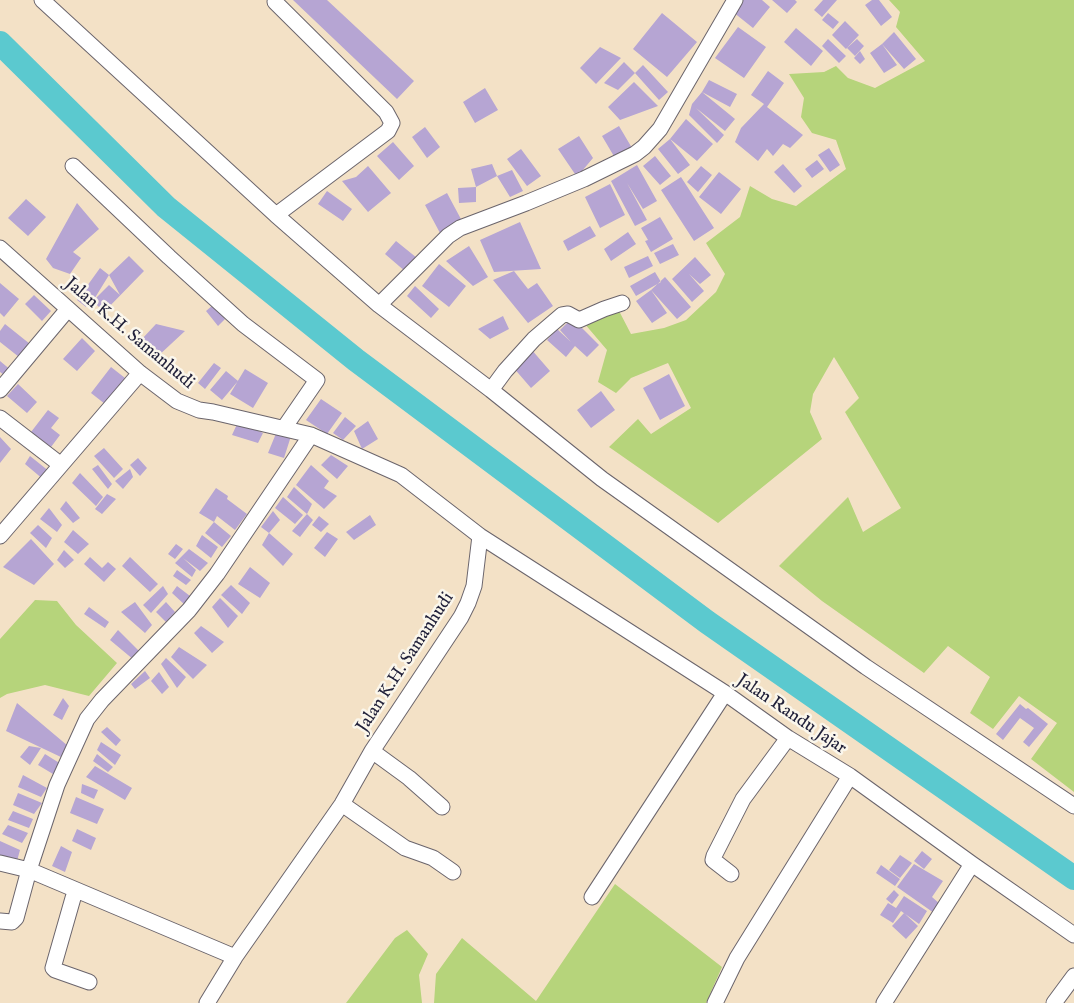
<!DOCTYPE html>
<style>
body{margin:0}
canvas{display:block;background:#f3e1c6}
</style>
<canvas width="1074" height="1003"></canvas>
<script>
const context = document.querySelector('canvas').getContext('2d');
context.lineJoin = 'round';
function paint(path, color) {
  context.fillStyle = color;
  context.fill(path, 'evenodd');
}
function poly(rows) {
  const path = new Path2D();
  for (const r of rows) {
    path.moveTo(r[0], r[1]);
    for (let i = 2; i < r.length; i += 2) path.lineTo(r[i], r[i + 1]);
  }
  return path;
}
function strokePath(path, color, width, dash) {
  context.strokeStyle = color;
  context.lineWidth = width;
  context.lineCap = dash ? 'butt' : 'round';
  context.setLineDash(dash || []);
  context.stroke(path);
}
function label(font, color, halo, rows, align = 'center') {
  context.font = font + ' "IM FELL English",serif';
  context.lineWidth = 5;
  context.setLineDash([]);
  context.textBaseline = 'middle';
  context.strokeStyle = halo;
  context.fillStyle = color;
  for (const [text, x, y, turn = 0] of rows) {
    context.save();
    context.translate(x, y);
    context.rotate((+turn || 0) * Math.PI / 180);
    context.textAlign = isNaN(turn) ? turn : align;
    if (halo) context.strokeText(text, 0, 0);
    context.fillText(text, 0, 0);
    context.restore();
  }
}
paint(poly([
 [889,0,1074,0,1074,792,1031,759,1057,723,1019,696,993,729,970,713,990,677,948,646,924,673,822,601,779,566,848,497,863,532,901,508,845,412,859,398,834,357,813,394,810,412,822,439,718,523,609,447,638,419,651,434,691,408,668,363,631,378,616,393,598,382,607,350,584,323,618,309,631,334,664,328,686,320,716,292,725,274,706,243,740,217,750,186,772,199,796,206,846,169,836,140,812,133,801,117,804,98,789,74,824,72,836,66,848,78,875,88,925,61,896,27,900,12],
 [35,600,57,601,76,625,117,663,89,696,45,685,7,694,0,698,0,639],
 [615,884,722,967,706,1003,434,1003,436,974,462,938,536,1001],
 [407,930,428,954,419,975,422,1003,346,1003,395,938]
]), '#b6d47b');
strokePath(poly([
 [0,43,166,207,356,360,707,622,1074,878]
]), '#5bc9cf', 24);
paint(poly([
 [293,0,327,0,414,81,397,99],
 [743,0,762,0,770,7,753,28,733,12],
 [772,0,795,0,797,2,787,13],
 [823,0,837,0,822,17,814,10],
 [872,0,879,0,892,17,881,26,865,5],
 [662,13,697,42,667,77,633,49],
 [828,13,839,22,833,29,822,20],
 [845,21,859,35,846,49,832,35],
 [738,27,766,47,744,78,715,58],
 [796,28,823,51,811,66,784,42],
 [894,32,916,59,904,69,882,44],
 [828,39,846,56,839,63,822,46],
 [857,39,864,46,855,56,847,48],
 [882,44,897,65,884,73,870,53],
 [600,47,621,58,596,84,580,68],
 [860,51,865,59,860,64,854,58],
 [624,62,635,73,618,90,604,83],
 [643,65,668,92,659,100,635,73],
 [768,71,784,83,767,107,803,135,790,148,783,144,773,156,767,149,758,161,735,142,741,128,764,104,751,95],
 [709,80,737,94,730,107,702,92,735,119,725,131,696,108,724,135,717,143,689,115,692,104,702,92],
 [634,82,658,106,620,120,608,107],
 [485,88,498,110,475,123,463,102],
 [686,119,713,144,697,161,670,139,690,165,678,174,658,149,670,139],
 [619,126,632,148,615,158,602,136],
 [425,127,440,147,427,158,412,137],
 [579,136,593,158,577,177,558,149],
 [393,142,414,166,399,180,377,156],
 [829,148,840,165,830,172,818,155],
 [521,149,541,176,527,186,507,159],
 [655,156,671,176,660,185,643,166],
 [817,160,824,169,812,178,805,169],
 [492,164,497,176,476,187,471,169],
 [783,164,802,186,794,193,774,172],
 [637,165,657,201,643,209,627,183,647,220,635,226,611,181],
 [368,166,391,193,368,212,342,181,356,177],
 [701,166,712,175,698,192,687,182],
 [512,170,523,191,510,197,497,176],
 [719,172,741,189,721,214,699,197],
 [681,177,714,228,694,241,661,190],
 [610,184,625,215,600,228,585,197],
 [476,187,476,202,459,203,458,188],
 [327,191,352,209,343,221,318,204],
 [447,193,462,221,440,233,425,205],
 [26,199,46,217,28,236,8,218],
 [77,203,99,229,73,252,81,258,70,274,53,268,46,259],
 [660,217,673,239,651,252,645,241,648,240,641,228],
 [520,222,541,269,494,272,480,240],
 [590,226,596,236,568,251,563,241],
 [628,232,636,244,611,261,604,249],
 [396,241,417,258,406,272,385,254],
 [673,244,679,255,660,264,654,253],
 [469,246,488,277,473,286,446,261],
 [129,256,144,271,104,312,93,301,109,285,120,295,109,275],
 [648,256,653,266,629,278,624,267],
 [695,257,711,275,700,284,689,274,704,291,692,302,672,279],
 [439,264,466,286,449,307,422,286],
 [100,268,109,275,93,301,86,307,77,300],
 [514,271,528,289,537,283,553,306,528,323,493,280],
 [655,272,661,282,636,296,630,286],
 [665,277,691,307,677,319,651,290],
 [0,283,19,299,4,317,0,313],
 [415,286,439,309,431,318,407,296],
 [651,290,667,313,652,323,636,301],
 [34,295,51,311,42,321,25,304],
 [213,305,225,319,218,326,206,311],
 [503,316,509,329,490,339,478,329],
 [572,318,599,345,587,357,575,346,566,357,547,340,557,329,571,342,560,330],
 [5,324,30,344,19,357,0,342,0,331],
 [156,324,185,331,157,357,141,340],
 [82,338,95,351,77,371,63,359],
 [531,349,550,371,531,388,512,366],
 [0,361,12,371,7,377,0,372],
 [214,363,221,368,205,389,198,383],
 [111,367,125,378,105,404,91,393],
 [245,369,268,383,253,408,230,394],
 [226,371,238,381,222,400,210,390],
 [669,374,685,406,660,420,643,388],
 [18,384,37,402,27,413,7,396],
 [601,391,615,410,591,428,577,410],
 [321,399,342,413,327,434,306,420],
 [48,410,59,418,51,428,60,435,51,447,31,432],
 [345,417,356,426,343,440,333,433],
 [368,421,378,439,362,449,354,431],
 [238,422,263,433,258,443,232,435],
 [277,431,291,436,284,458,268,453],
 [0,437,11,449,0,463],
 [104,448,123,469,114,478,94,456],
 [331,455,348,466,337,479,321,465],
 [30,456,50,472,44,480,25,464],
 [138,458,147,468,140,476,130,465],
 [98,465,112,484,108,489,92,469],
 [311,465,329,481,324,488,337,496,324,509,296,485],
 [130,469,133,477,123,489,115,481],
 [80,473,103,497,96,506,72,483],
 [294,487,312,504,307,514,287,497],
 [216,488,228,496,227,499,247,514,235,530,217,516,214,522,199,513],
 [107,494,116,499,102,514,95,509],
 [283,497,303,515,295,524,275,508],
 [66,501,80,518,73,523,60,509],
 [49,508,62,525,57,532,40,519],
 [273,511,280,520,269,533,261,527],
 [307,514,313,520,300,537,292,531],
 [370,515,376,525,354,540,346,532],
 [319,516,329,524,321,532,312,525],
 [214,522,231,536,222,547,205,533],
 [38,525,52,538,46,548,30,533],
 [73,530,89,544,78,554,64,542],
 [327,532,338,539,325,557,314,548],
 [269,533,293,554,283,566,262,545],
 [202,535,218,547,211,558,196,546],
 [31,539,54,564,34,585,3,567],
 [176,544,183,549,175,559,168,554],
 [189,549,208,563,200,571,183,558,196,570,192,577,175,563],
 [64,550,74,560,65,568,57,560],
 [90,557,102,568,108,562,116,569,104,582,84,564],
 [130,557,158,584,150,592,122,566],
 [250,567,270,583,260,598,238,584],
 [177,570,191,580,186,585,173,576],
 [231,585,250,603,242,614,221,595],
 [163,586,168,594,151,613,143,605],
 [177,586,190,596,185,605,172,593],
 [220,598,238,616,228,628,212,607],
 [135,602,152,625,145,633,121,612],
 [166,602,175,612,166,622,156,612],
 [89,607,109,622,105,628,84,614],
 [201,626,224,642,212,653,194,633],
 [118,630,141,653,134,660,110,640],
 [179,647,207,665,193,679,171,657],
 [166,658,186,677,177,688,161,664],
 [145,671,150,678,135,689,131,684],
 [159,672,169,687,162,694,151,681],
 [63,698,69,706,62,720,53,715],
 [17,703,68,746,63,758,6,731],
 [1020,704,1026,709,1028,708,1048,724,1029,747,1023,742,1034,728,1020,718,1003,740,996,734],
 [107,727,121,740,116,746,101,732],
 [101,742,121,755,115,765,97,750],
 [29,746,41,748,30,765,20,757],
 [45,754,61,764,53,774,38,765],
 [97,754,113,767,108,772,93,761],
 [95,766,132,788,125,800,86,777],
 [23,775,47,788,41,797,18,787],
 [82,784,98,790,94,799,81,793],
 [18,793,42,803,34,814,13,805],
 [76,797,104,809,97,824,70,813],
 [13,811,33,819,29,828,8,820],
 [8,825,28,833,22,843,2,834],
 [77,829,96,838,91,850,72,841],
 [0,841,20,850,17,861,0,856],
 [61,846,72,852,65,872,52,866],
 [922,851,932,859,924,869,914,861],
 [900,855,912,863,900,878,889,870],
 [914,864,943,881,932,897,940,904,934,913,897,887],
 [881,865,900,879,895,886,876,873],
 [894,890,899,895,892,904,886,899],
 [904,896,927,911,919,924,901,911,893,923,880,915,888,903,896,908],
 [904,913,918,926,906,939,892,926]
]), '#b6a5d3');
const minor = poly([
 [42,0,276,215,379,305,491,390,602,479,866,667,1074,806],
 [275,2,386,112,392,123,388,131,276,215],
 [73,166,169,257,243,324,317,380,284,428],
 [0,248,140,373,177,401,199,410,213,412,311,435,401,475,480,536,725,693,788,738,850,776,972,864,1074,935],
 [379,305,448,236,460,228,526,203,584,179,635,154,644,147,660,129,735,0],
 [0,390,68,309],
 [491,390,505,371,534,339,562,315,568,314,579,320,604,309,622,303],
 [0,418,61,465],
 [0,536,140,373],
 [372,751,409,778,442,807],
 [342,804,405,848,433,858,453,872],
 [0,863,29,870,235,957],
 [731,874,713,860,714,856,743,799,788,738],
 [75,891,53,968,55,970,89,982],
 [592,897,725,693],
 [0,921,12,922,16,918,29,870,57,785,87,719,102,700,189,610,217,574,311,435],
 [207,1003,235,957,342,804,372,751,461,617,468,603,474,586,480,536],
 [715,1003,737,958,850,776],
 [884,1003,972,864],
 [1054,1003,1074,976]
]);
strokePath(minor, '#6b656c', 17);
strokePath(minor, '#fff', 15);
label('18px', '#22223b', '#fbf7ec', [
 ["Jalan K.H. Samanhudi",129,334,40],
 ["Jalan K.H. Samanhudi",406,663,-57],
 ["Jalan Randu Jajar",791,715,34]
]);
</script>
